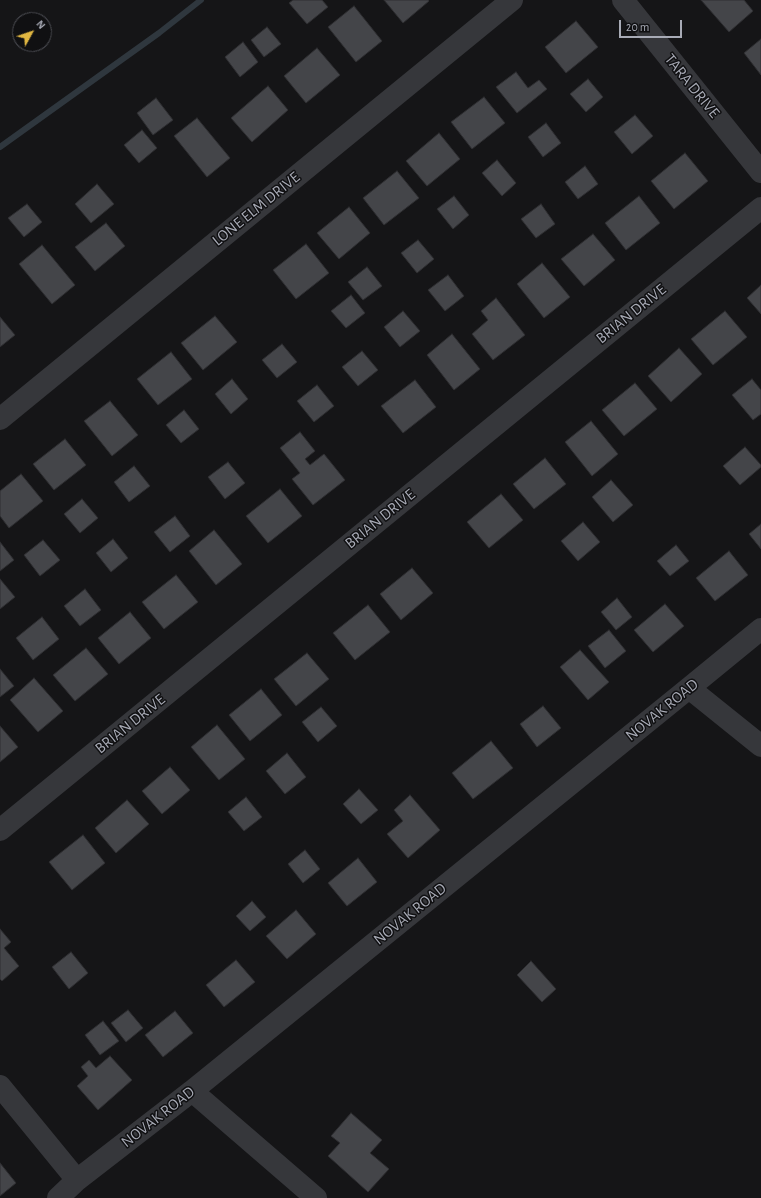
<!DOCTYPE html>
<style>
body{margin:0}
#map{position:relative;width:761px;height:1198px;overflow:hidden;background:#151517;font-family:"Alegreya Sans",sans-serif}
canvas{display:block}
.north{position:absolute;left:12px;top:12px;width:40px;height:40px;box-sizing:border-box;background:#101012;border:1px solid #4d4e54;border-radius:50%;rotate:50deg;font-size:11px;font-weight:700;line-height:16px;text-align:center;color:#a8abb6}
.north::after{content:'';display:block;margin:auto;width:14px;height:18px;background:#e1b742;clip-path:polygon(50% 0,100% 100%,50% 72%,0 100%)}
.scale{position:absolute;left:619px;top:20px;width:63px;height:18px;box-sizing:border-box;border:2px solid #a8abb6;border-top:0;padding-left:5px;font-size:12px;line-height:14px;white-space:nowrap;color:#a8abb6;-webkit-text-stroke:3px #101012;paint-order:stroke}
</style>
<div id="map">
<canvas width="761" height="1198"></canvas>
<div class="north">N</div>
<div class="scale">20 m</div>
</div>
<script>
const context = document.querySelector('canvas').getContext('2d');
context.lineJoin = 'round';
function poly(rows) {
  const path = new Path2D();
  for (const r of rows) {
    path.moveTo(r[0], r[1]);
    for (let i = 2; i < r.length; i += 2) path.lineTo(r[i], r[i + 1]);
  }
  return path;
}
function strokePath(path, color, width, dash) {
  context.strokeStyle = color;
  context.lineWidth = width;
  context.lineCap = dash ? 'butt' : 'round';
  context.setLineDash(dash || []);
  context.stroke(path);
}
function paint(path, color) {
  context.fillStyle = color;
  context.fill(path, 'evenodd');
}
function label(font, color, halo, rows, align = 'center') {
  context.font = font + ' "Alegreya Sans",sans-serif';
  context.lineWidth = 3;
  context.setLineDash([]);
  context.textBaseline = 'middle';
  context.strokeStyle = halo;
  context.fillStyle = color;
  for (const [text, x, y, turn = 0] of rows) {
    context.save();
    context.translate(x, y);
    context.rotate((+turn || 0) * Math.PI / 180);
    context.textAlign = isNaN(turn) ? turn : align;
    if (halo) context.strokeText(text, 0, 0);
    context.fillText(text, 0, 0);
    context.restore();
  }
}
strokePath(poly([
 [0,147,159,33,201,0]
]), '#2f373e', 6);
const building = poly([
 [293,0,322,0,328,7,307,24,289,3,293,0],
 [384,0,428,0,429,1,403,23,384,0],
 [701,0,744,0,753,11,729,32,701,0],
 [354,6,382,41,356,62,328,27,354,6],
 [576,21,598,47,566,73,545,47,576,21],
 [267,27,281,44,264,57,251,40,267,27],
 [761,39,761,75,744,53,761,39],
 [243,42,258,62,240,77,225,57,243,42],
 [317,48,340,75,306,103,284,76,317,48],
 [516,72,528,88,539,80,547,89,517,113,496,87,516,72],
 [588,79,603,97,586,112,570,94,588,79],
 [268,86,288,110,252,142,231,118,268,86],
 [484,97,505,123,472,149,451,122,484,97],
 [156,98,173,120,153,135,137,113,156,98],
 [635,115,653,136,632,154,614,132,635,115],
 [197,118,230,158,207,177,174,136,197,118],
 [546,123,561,143,543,157,528,137,546,123],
 [142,130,157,148,139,163,124,145,142,130],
 [439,133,460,159,427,186,406,161,439,133],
 [685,153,708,181,674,209,651,181,685,153],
 [497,160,516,183,502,196,482,173,497,160],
 [585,166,598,184,578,199,565,182,585,166],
 [397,171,419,198,384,225,363,198,397,171],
 [97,184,114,204,91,223,75,204,97,184],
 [454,196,469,215,453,229,437,209,454,196],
 [639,196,660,223,626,250,605,223,639,196],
 [27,204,42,222,24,237,8,218,27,204],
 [541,204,555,224,536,238,521,219,541,204],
 [349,207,370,233,339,259,317,233,349,207],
 [106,223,125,246,95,271,75,247,106,223],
 [593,234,615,260,584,286,561,259,593,234],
 [418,240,434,259,417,273,401,253,418,240],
 [306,244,329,273,296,299,273,270,306,244],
 [42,245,75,285,52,304,19,264,42,245],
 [542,263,570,297,544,318,517,284,542,263],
 [367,267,382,286,363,300,348,282,367,267],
 [448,275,464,296,445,311,428,290,448,275],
 [761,285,761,314,747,298,761,285],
 [351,295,365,313,346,328,331,311,351,295],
 [496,298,525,335,493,360,472,334,488,320,481,311,496,298],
 [403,311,420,331,400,347,384,327,403,311],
 [725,311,747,337,713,365,691,339,725,311],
 [215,316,237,342,203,370,181,343,215,316],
 [0,317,15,335,0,347,0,317],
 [452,334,480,369,454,390,427,355,452,334],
 [282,344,297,362,277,378,262,360,282,344],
 [679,348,702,374,671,402,648,376,679,348],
 [362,351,378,370,358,386,342,367,362,351],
 [171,352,192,379,158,405,137,379,171,352],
 [232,379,248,399,231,414,215,394,232,379],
 [752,379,761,390,761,414,753,420,732,395,752,379],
 [415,380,436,407,403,433,381,406,415,380],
 [635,383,657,409,624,436,602,410,635,383],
 [317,385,334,406,314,422,297,401,317,385],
 [110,401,138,435,112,456,84,421,110,401],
 [184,410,199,429,181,443,166,425,184,410],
 [591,421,618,454,592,476,565,442,591,421],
 [300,432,315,451,305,459,310,465,324,454,345,480,313,505,292,479,300,473,280,448,300,432],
 [65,439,86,465,54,490,33,464,65,439],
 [745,447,761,465,761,467,740,485,723,466,745,447],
 [545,458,566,484,534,509,513,484,545,458],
 [228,462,245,483,225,499,208,477,228,462],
 [134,466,150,486,129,502,114,482,134,466],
 [21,474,43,501,9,528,0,516,0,491,21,474],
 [611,480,633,505,613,522,592,497,611,480],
 [280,489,302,516,268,543,246,516,280,489],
 [501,494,523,520,489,548,467,522,501,494],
 [82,499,98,518,80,533,64,514,82,499],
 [175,516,190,536,170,552,154,532,175,516],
 [583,522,600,542,578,561,561,541,583,522],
 [761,524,761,549,749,534,761,524],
 [214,530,242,564,216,585,189,551,214,530],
 [113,539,128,558,111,572,96,553,113,539],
 [43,540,60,560,40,576,24,555,43,540],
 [0,542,14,560,0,571,0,542],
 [676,545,689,561,670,576,657,561,676,545],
 [729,551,748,575,715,601,696,578,729,551],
 [412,568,433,593,401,620,380,594,412,568],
 [176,575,198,602,164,629,142,602,176,575],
 [0,579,15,597,0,609,0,579],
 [85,589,101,610,80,626,64,606,85,589],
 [617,598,632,617,616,630,601,612,617,598],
 [665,604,684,626,653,652,634,630,665,604],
 [368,605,390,632,355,660,333,633,368,605],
 [130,612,151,638,119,664,98,638,130,612],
 [42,617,59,639,33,660,16,638,42,617],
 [609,630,626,651,605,668,588,646,609,630],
 [86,648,108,674,75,701,53,675,86,648],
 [580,650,609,682,588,700,560,667,580,650],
 [307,653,329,679,296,706,274,679,307,653],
 [0,669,14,686,0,697,0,669],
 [34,678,63,711,38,732,10,700,34,678],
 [261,689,282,715,250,741,229,715,261,689],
 [543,706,561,728,537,747,520,724,543,706],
 [321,707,337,726,318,742,302,722,321,707],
 [217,725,245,759,219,780,191,747,217,725],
 [0,726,18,747,0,762,0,726],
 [491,741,513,768,473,799,452,773,491,741],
 [287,753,306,777,285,794,266,771,287,753],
 [170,767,190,790,162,814,142,791,170,767],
 [359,789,378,810,361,824,343,804,359,789],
 [410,795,440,830,408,858,387,834,403,821,394,810,410,795],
 [246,797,262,817,244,831,228,812,246,797],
 [127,800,149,824,116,853,95,828,127,800],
 [83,835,105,863,72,890,49,862,83,835],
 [305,850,320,869,303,883,288,864,305,850],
 [358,858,377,882,347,906,328,883,358,858],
 [252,901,266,917,250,931,236,916,252,901],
 [296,910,316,934,287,959,266,936,296,910],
 [0,929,11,942,4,948,19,966,2,981,0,979,0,929],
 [71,952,88,973,69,989,52,967,71,952],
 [236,960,255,982,224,1007,206,985,236,960],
 [531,961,556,989,542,1002,517,975,531,961],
 [128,1010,143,1028,126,1042,111,1023,128,1010],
 [175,1011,193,1033,163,1057,145,1035,175,1011],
 [103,1021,119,1041,100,1055,85,1035,103,1021],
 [110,1056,132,1080,98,1110,77,1086,88,1076,81,1067,89,1060,96,1068,110,1056],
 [351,1113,382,1140,370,1153,389,1169,368,1192,328,1156,340,1143,331,1136,351,1113],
 [0,1163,16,1183,0,1196,0,1163]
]);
paint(building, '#444549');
strokePath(building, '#2f2f32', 1);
strokePath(poly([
 [623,0,761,172],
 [0,419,512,0],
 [689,688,761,746],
 [0,830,761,208],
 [0,1086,77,1180],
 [192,1091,316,1198],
 [58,1198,77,1180,192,1091,689,688,761,629]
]), '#36373b', 22);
label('16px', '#a8abb6', '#101012', [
 ["TARA DRIVE",692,86,51],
 ["LONE ELM DRIVE",256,209,-39],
 ["BRIAN DRIVE",631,314,-39],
 ["BRIAN DRIVE",380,519,-39],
 ["NOVAK ROAD",662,710,-39],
 ["BRIAN DRIVE",130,724,-39],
 ["NOVAK ROAD",410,914,-39],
 ["NOVAK ROAD",158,1117,-38]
]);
</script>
